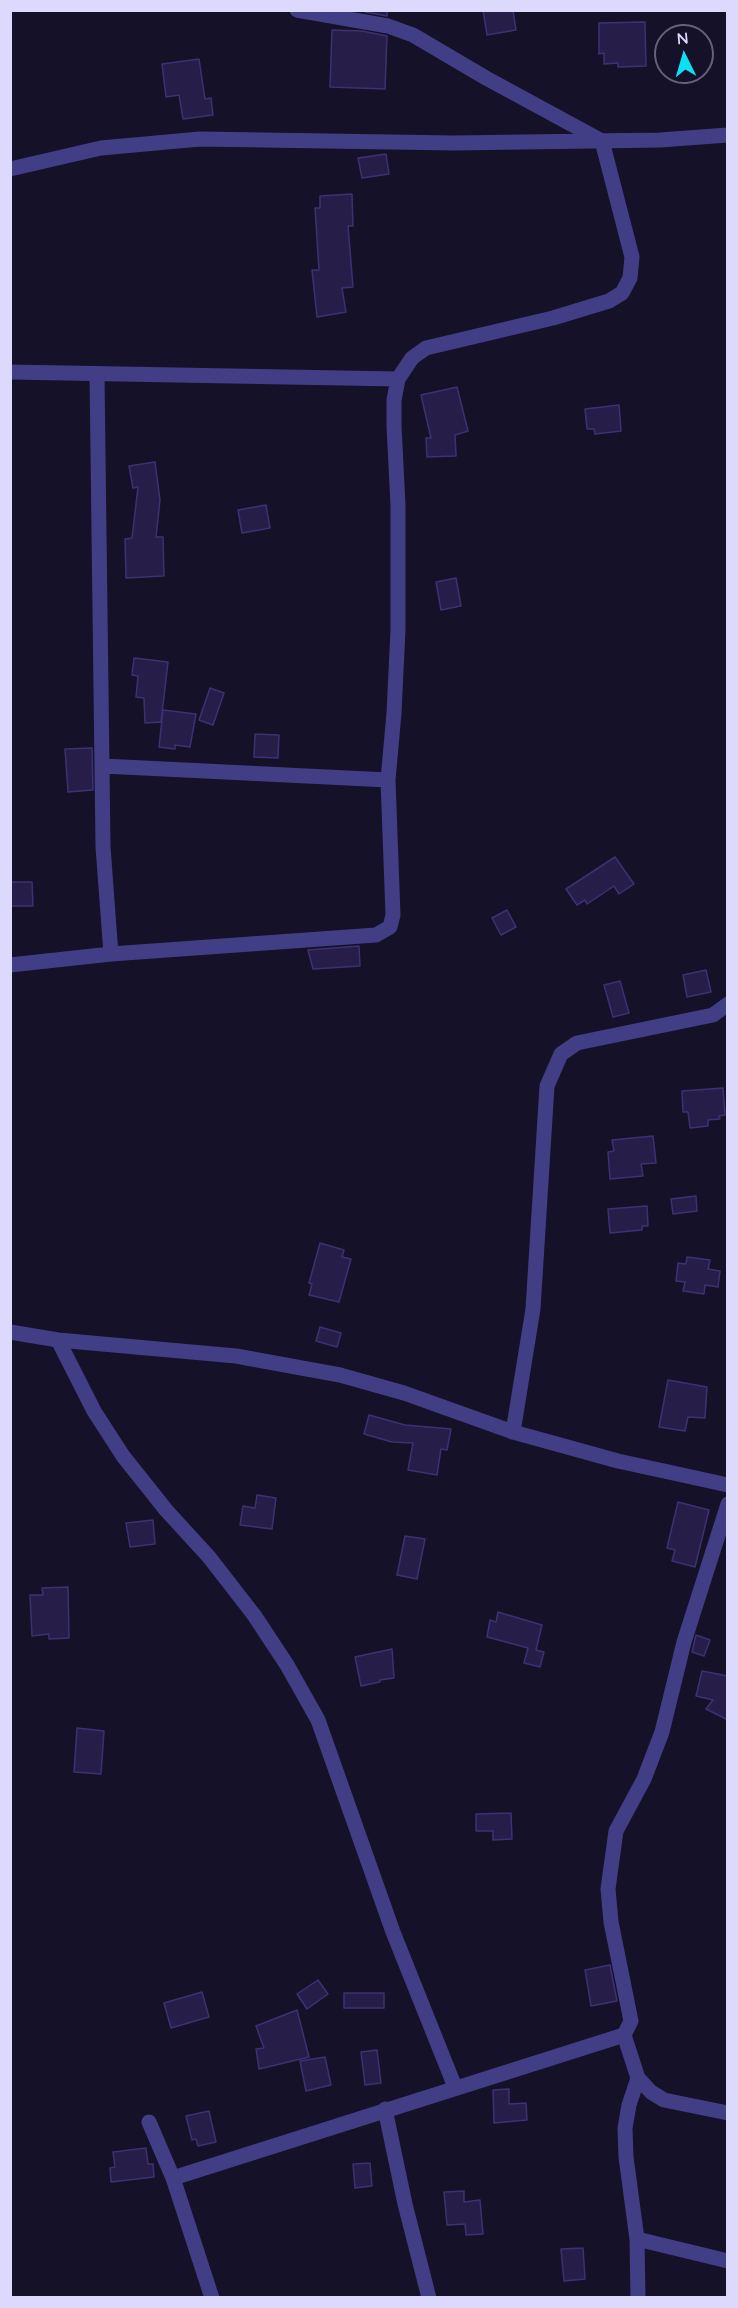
<!DOCTYPE html>
<style>
body{margin:0}
#map{position:relative;width:738px;height:2308px;overflow:hidden;background:#151128;font-family:Quicksand,sans-serif}
canvas{display:block}
.frame{position:absolute;inset:0;border:12px solid #ddd9fd;pointer-events:none}
.north{position:absolute;left:654px;top:24px;width:60px;height:60px;box-sizing:border-box;background:#151128;border:2px solid #65617d;border-radius:50%;rotate:355deg;font-size:16px;font-weight:700;line-height:24px;text-align:center;color:#ddd9fd}
.north::after{content:'';display:block;margin:auto;width:21px;height:27px;background:#0edff5;clip-path:polygon(50% 0,100% 100%,50% 72%,0 100%)}
</style>
<div id="map">
<canvas width="738" height="2308"></canvas>
<div class="frame"></div>
<div class="north">N</div>
</div>
<script>
const context = document.querySelector('canvas').getContext('2d');
context.lineJoin = 'round';
function paint(path, color) {
  context.fillStyle = color;
  context.fill(path, 'evenodd');
}
function poly(rows) {
  const path = new Path2D();
  for (const r of rows) {
    path.moveTo(r[0], r[1]);
    for (let i = 2; i < r.length; i += 2) path.lineTo(r[i], r[i + 1]);
  }
  return path;
}
function strokePath(path, color, width, dash) {
  context.strokeStyle = color;
  context.lineWidth = width;
  context.lineCap = dash ? 'butt' : 'round';
  context.setLineDash(dash || []);
  context.stroke(path);
}
const building = poly([
 [365,10,387,10,387,16,365,12,365,10],
 [483,10,513,10,516,30,487,35,483,10],
 [645,22,646,66,618,67,618,63,604,64,604,53,599,54,599,23,645,22],
 [332,30,362,31,387,36,385,89,330,87,332,30],
 [199,59,205,99,211,98,213,115,183,119,179,95,166,97,162,64,199,59],
 [386,154,389,174,362,178,358,158,386,154],
 [352,194,353,226,348,226,353,287,342,288,346,312,317,317,312,270,319,270,315,208,320,208,320,196,352,194],
 [457,387,468,431,455,435,456,456,427,457,426,438,431,438,421,395,457,387],
 [619,405,621,431,595,434,594,429,587,429,585,409,619,405],
 [155,462,160,500,156,537,163,537,164,576,126,578,125,539,132,538,138,487,133,488,129,466,155,462],
 [266,505,270,528,242,533,238,510,266,505],
 [456,578,461,606,441,610,436,582,456,578],
 [134,658,168,662,161,722,145,723,144,698,136,697,138,676,132,675,134,658],
 [210,688,224,693,213,725,199,720,210,688],
 [163,710,196,714,190,747,175,745,175,749,159,747,163,710],
 [255,734,279,735,278,758,254,757,255,734],
 [92,748,93,790,68,792,65,749,92,748],
 [615,857,634,884,619,894,614,886,587,904,585,900,577,905,566,889,615,857],
 [10,882,32,882,33,906,10,906,10,882],
 [507,910,516,927,501,935,492,918,507,910],
 [359,946,360,966,313,969,308,950,359,946],
 [706,970,711,992,687,997,683,975,706,970],
 [620,981,629,1013,613,1017,604,985,620,981],
 [723,1088,725,1115,719,1116,720,1119,708,1120,708,1126,690,1128,688,1112,683,1112,682,1091,723,1088],
 [653,1136,656,1163,641,1164,643,1176,610,1179,608,1152,614,1151,612,1140,653,1136],
 [696,1196,697,1211,673,1214,671,1199,696,1196],
 [647,1206,648,1226,642,1226,642,1230,610,1233,608,1209,647,1206],
 [320,1243,344,1250,342,1257,351,1259,339,1302,309,1295,312,1284,309,1283,320,1243],
 [687,1257,710,1260,708,1269,720,1271,718,1287,705,1285,704,1294,683,1291,685,1282,676,1281,678,1263,686,1264,687,1257],
 [320,1327,341,1333,337,1347,316,1341,320,1327],
 [668,1380,707,1387,705,1418,688,1417,685,1431,659,1427,668,1380],
 [369,1415,405,1425,451,1429,447,1450,441,1449,437,1475,408,1470,413,1443,392,1442,364,1434,369,1415],
 [257,1495,276,1498,272,1529,240,1525,243,1506,255,1508,257,1495],
 [678,1502,709,1510,695,1567,672,1561,675,1550,667,1548,678,1502],
 [153,1520,155,1544,130,1547,126,1523,153,1520],
 [405,1536,425,1539,417,1579,397,1575,405,1536],
 [68,1587,69,1638,49,1639,49,1634,32,1636,30,1595,43,1595,42,1588,68,1587],
 [498,1612,542,1625,536,1650,544,1652,540,1667,524,1663,528,1648,487,1637,490,1620,496,1622,498,1612],
 [696,1635,710,1640,704,1656,692,1652,696,1635],
 [392,1649,394,1678,380,1680,380,1682,361,1686,355,1657,392,1649],
 [702,1671,728,1676,728,1720,706,1709,713,1700,696,1696,702,1671],
 [77,1728,104,1731,101,1774,74,1772,77,1728],
 [511,1813,512,1839,493,1840,493,1831,476,1831,476,1814,511,1813],
 [610,1965,617,2001,591,2006,585,1970,610,1965],
 [318,1980,328,1994,307,2009,297,1994,318,1980],
 [202,1992,209,2017,171,2028,164,2003,202,1992],
 [344,1993,384,1993,384,2008,344,2008,344,1993],
 [297,2010,309,2057,259,2069,256,2049,264,2048,256,2026,297,2010],
 [377,2050,381,2083,365,2085,361,2052,377,2050],
 [325,2057,331,2085,306,2091,300,2061,325,2057],
 [509,2089,509,2104,526,2103,527,2120,494,2123,493,2090,509,2089],
 [209,2111,216,2142,198,2146,196,2139,192,2140,186,2116,209,2111],
 [146,2148,148,2164,153,2164,154,2177,111,2182,110,2168,115,2167,113,2152,146,2148],
 [370,2163,372,2186,355,2188,353,2164,370,2163],
 [464,2191,464,2202,480,2200,483,2234,466,2235,465,2224,447,2225,444,2192,464,2191],
 [583,2248,585,2279,564,2281,561,2249,583,2248]
]);
paint(building, '#261e48');
strokePath(building, '#3e3173', 1.5);
strokePath(poly([
 [10,169,101,148,200,139,454,143,660,140,728,135],
 [10,372,398,379],
 [97,374,103,847,111,954],
 [103,766,388,780],
 [10,965,111,954,376,935,390,927,393,915,388,780,394,713,398,630,398,505,394,426,394,400,398,379,412,358,426,348,553,318,609,301,622,293,630,278,632,257,602,141,486,78,413,35,388,26,297,10],
 [10,1332,58,1340,236,1356,340,1375,404,1393,513,1432,618,1461,728,1485],
 [58,1340,94,1411,123,1456,166,1510,209,1557,254,1615,287,1665,318,1720,393,1932,455,2087],
 [513,1432,533,1309,547,1086,561,1054,577,1043,713,1015,728,1004],
 [624,2035,638,2078,651,2092,664,2100,728,2113],
 [385,2109,405,2204,429,2298],
 [149,2122,173,2178,212,2298],
 [173,2178,624,2035,631,2021,611,1922,608,1889,616,1831,644,1779,662,1732,684,1642,728,1504],
 [637,2239,728,2261],
 [638,2298,637,2239,626,2157,625,2128,629,2105,638,2078]
]), '#413e85', 15);
</script>
